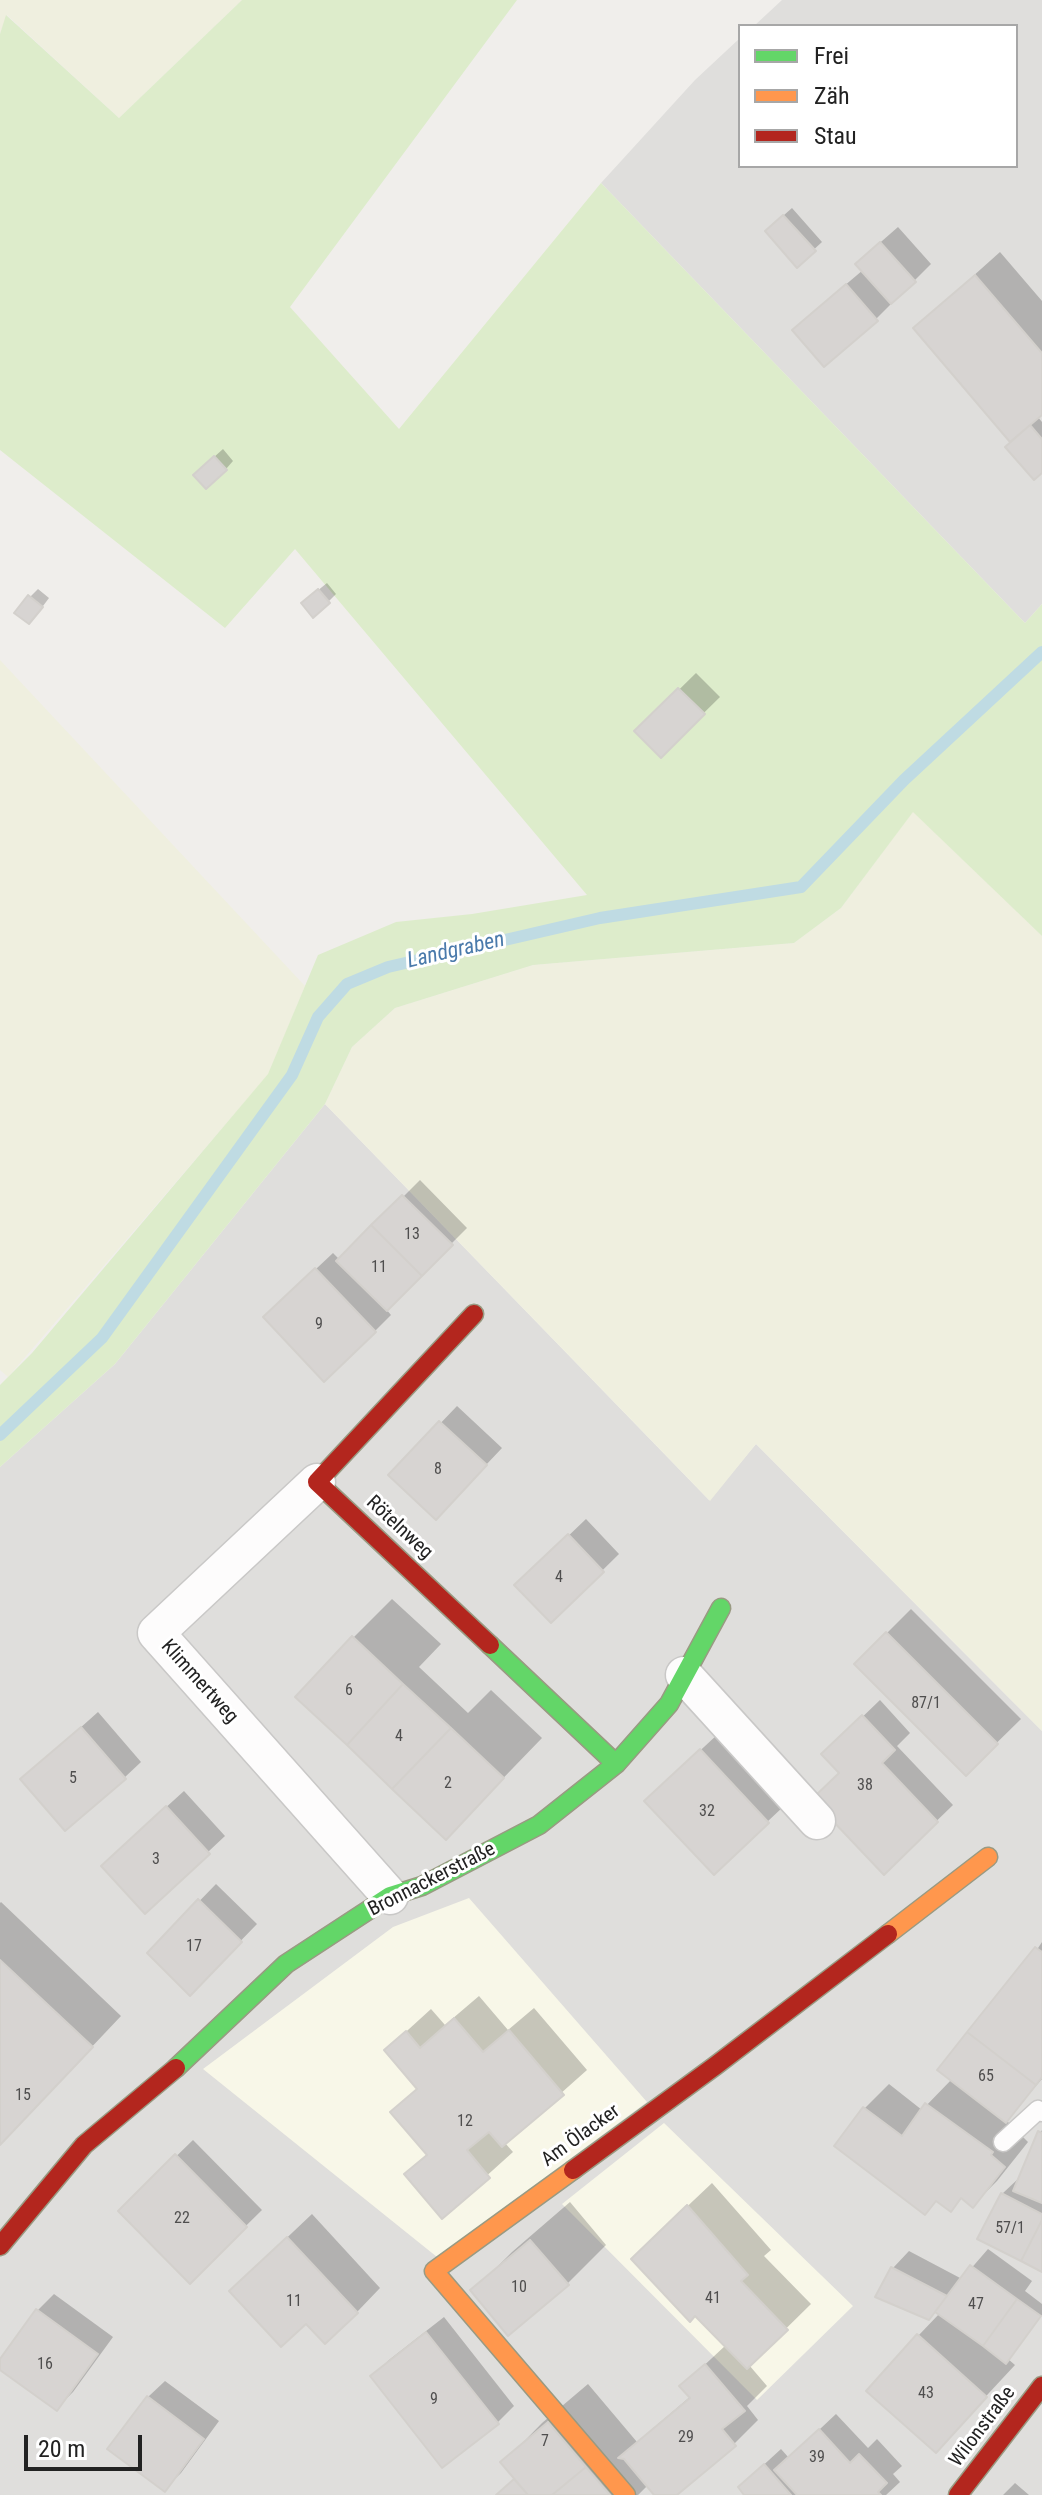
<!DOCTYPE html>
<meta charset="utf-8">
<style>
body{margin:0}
#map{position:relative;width:1042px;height:2495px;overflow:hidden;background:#f0eeeb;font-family:"Roboto Condensed",sans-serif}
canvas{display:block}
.legend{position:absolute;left:738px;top:24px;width:280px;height:144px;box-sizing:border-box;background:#fff;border:2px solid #a7a7a7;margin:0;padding:10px 14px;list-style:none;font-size:24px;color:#222}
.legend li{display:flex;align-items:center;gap:16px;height:40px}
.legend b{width:40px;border:2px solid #a7a7a7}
.scale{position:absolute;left:24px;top:2435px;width:118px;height:36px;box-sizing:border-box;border:4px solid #222;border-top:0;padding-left:10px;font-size:24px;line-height:28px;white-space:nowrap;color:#222;-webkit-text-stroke:6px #fff;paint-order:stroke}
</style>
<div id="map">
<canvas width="1042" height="2495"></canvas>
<ul class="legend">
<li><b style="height:10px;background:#63d668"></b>Frei</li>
<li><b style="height:10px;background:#ff974d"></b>Zäh</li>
<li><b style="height:10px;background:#b3261e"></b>Stau</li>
</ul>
<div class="scale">20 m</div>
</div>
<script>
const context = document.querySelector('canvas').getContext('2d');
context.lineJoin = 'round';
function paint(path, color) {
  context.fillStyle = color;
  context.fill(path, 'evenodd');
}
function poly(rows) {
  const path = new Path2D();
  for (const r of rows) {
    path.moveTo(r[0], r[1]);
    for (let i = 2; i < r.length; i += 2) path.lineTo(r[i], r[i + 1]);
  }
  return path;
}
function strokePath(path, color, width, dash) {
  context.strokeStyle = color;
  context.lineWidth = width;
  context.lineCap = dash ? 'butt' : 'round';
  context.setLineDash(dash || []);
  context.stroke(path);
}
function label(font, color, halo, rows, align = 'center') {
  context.font = font + ' "Roboto Condensed",sans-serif';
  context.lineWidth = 6;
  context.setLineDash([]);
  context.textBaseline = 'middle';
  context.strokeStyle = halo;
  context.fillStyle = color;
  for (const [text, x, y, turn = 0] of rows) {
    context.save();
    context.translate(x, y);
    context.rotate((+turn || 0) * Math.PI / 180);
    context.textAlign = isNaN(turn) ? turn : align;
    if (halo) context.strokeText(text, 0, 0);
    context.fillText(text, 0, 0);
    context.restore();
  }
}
paint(poly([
 [782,0,1042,0,1042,604,1025,623,601,183,695,80,740,38,740,166,1016,166,1016,26,754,26],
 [325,1104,709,1500,756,1444,1042,1731,1042,2495,0,2495,0,1467,115,1364]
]), '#dfdedc');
paint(poly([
 [469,1898,647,2102,437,2257,203,2069,393,1927],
 [664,2123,853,2306,757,2400,562,2204]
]), '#f8f7e8');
paint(poly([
 [0,0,242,0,119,118,7,15,0,34],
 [0,660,305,986,269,1074,8,1377,0,1370],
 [913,811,1042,936,1042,1731,756,1444,710,1501,325,1104,352,1047,395,1008,533,965,794,943,841,908]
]), '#efefdf');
paint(poly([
 [242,0,517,0,290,307,399,429,601,183,1025,623,1042,604,1042,936,913,812,841,908,794,943,533,965,395,1008,352,1047,325,1104,115,1364,0,1467,0,1385,32,1353,268,1074,318,955,396,922,472,914,587,895,295,549,225,628,0,450,0,34,6,15,119,118]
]), '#ddeccb');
paint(poly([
 [792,208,822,242,797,265,775,223],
 [898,227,931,264,876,319,811,314,863,270,874,248],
 [1000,252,1042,301,1042,412,1037,416,1042,422,1042,471,1013,442,915,328],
 [223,449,233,461,226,469,203,467],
 [327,583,336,594,329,601,311,596],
 [38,589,49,598,37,614,30,597],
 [696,673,720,697,661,755,637,731],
 [420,1180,467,1228,386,1309,391,1315,375,1331,282,1301,333,1253,340,1260],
 [457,1406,502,1448,452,1501,391,1475],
 [586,1519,619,1554,551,1621,517,1585],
 [392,1599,441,1644,419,1667,468,1713,491,1690,542,1738,484,1798,353,1638],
 [911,1609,1021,1719,966,1773,856,1664],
 [880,1700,910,1733,897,1746,953,1805,884,1872,842,1773,824,1754],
 [98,1712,141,1762,124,1778,23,1779],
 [718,1734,784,1806,714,1872,663,1785],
 [184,1791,225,1836,145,1911,120,1849],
 [216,1884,257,1924,190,1993,149,1953],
 [1,1902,121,2016,0,2144,0,1903],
 [1042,1942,1042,2079,1006,2120,1028,2142,997,2181,973,2205,963,2197,951,2210,937,2200,925,2212,837,2145,865,2108,889,2084,922,2110,952,2079],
 [479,1996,508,2030,534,2008,587,2070,505,2143,513,2152,442,2216,407,2174,428,2153,393,2113,418,2088,386,2050,431,2009,445,2025],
 [1042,2130,1042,2270,1002,2194,1019,2178],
 [193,2140,262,2210,190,2281,120,2211],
 [712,2183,771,2250,764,2256,811,2304,749,2365,767,2386,747,2406,758,2420,734,2444,673,2495,657,2495,648,2485,638,2495,496,2495,516,2478,503,2463,542,2423,588,2384,637,2442,691,2396,682,2386,726,2345,657,2235],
 [570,2202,606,2245,567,2284,473,2291,512,2252],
 [312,2214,380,2288,357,2312,256,2267],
 [988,2249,1032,2281,1025,2291,1042,2304,1042,2315,1008,2359,1015,2365,936,2450,918,2336,940,2313,878,2296,893,2268,909,2251,962,2279],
 [54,2294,113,2337,73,2392,57,2408,0,2368,0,2362,37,2311],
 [444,2317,514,2406,497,2423,373,2377,389,2360],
 [165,2381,219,2421,181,2473,164,2489,148,2397],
 [836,2414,868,2448,877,2439,902,2466,893,2474,900,2482,886,2495,747,2495,757,2471,781,2449,789,2458],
 [1015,2483,1029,2495,1003,2495]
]), '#0003');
strokePath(poly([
 [0,1435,102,1338,292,1075,318,1017,347,984,388,967,600,918,801,887,904,780,1042,652]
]), '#bfdbe3', 12);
const building = poly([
 [783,215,816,251,797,268,765,231,783,215],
 [880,242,916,282,891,304,855,264,880,242],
 [975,275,1042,353,1042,415,1010,442,913,328,975,275],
 [846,284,878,321,824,367,792,330,846,284],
 [1030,425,1042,439,1042,473,1034,480,1005,447,1030,425],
 [214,456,227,470,206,489,193,475,214,456],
 [318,589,330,603,313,618,301,603,318,589],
 [28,595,43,607,29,624,14,613,28,595],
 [678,688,705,714,661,758,634,731,678,688],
 [402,1195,453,1245,422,1276,371,1225,402,1195],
 [371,1225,422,1276,387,1311,336,1261,371,1225],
 [315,1268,376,1332,324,1382,263,1317,315,1268],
 [439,1421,487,1465,436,1520,388,1475,439,1421],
 [568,1534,604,1572,551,1623,514,1585,568,1534],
 [886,1632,998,1744,966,1776,854,1664,886,1632],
 [352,1636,403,1684,347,1745,295,1697,352,1636],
 [403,1684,451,1728,392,1789,347,1745,403,1684],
 [862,1715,895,1750,882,1763,938,1822,884,1875,812,1799,839,1773,821,1754,862,1715],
 [81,1727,126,1779,65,1831,20,1779,81,1727],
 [451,1728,504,1778,446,1840,392,1789,451,1728],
 [700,1749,769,1823,714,1875,644,1801,700,1749],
 [166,1806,210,1854,145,1914,101,1866,166,1806],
 [198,1899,242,1942,190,1996,147,1953,198,1899],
 [1035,1947,1042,1952,1042,2077,1036,2085,967,2032,1035,1947],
 [0,1960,93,2047,0,2145,0,1960],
 [454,2018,483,2052,509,2030,564,2095,502,2147,489,2132,467,2150,490,2178,442,2219,404,2174,427,2155,390,2112,417,2089,384,2050,406,2031,420,2048,454,2018],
 [967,2032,1036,2085,1006,2123,937,2070,967,2032],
 [925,2103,993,2152,991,2155,1005,2167,973,2208,961,2198,951,2212,936,2201,925,2215,834,2146,863,2107,902,2136,925,2103],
 [1038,2131,1042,2133,1042,2203,1013,2191,1038,2131],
 [175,2154,247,2227,190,2284,118,2211,175,2154],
 [1001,2193,1042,2214,1042,2220,1021,2261,977,2239,1001,2193],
 [687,2205,748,2275,741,2281,788,2330,747,2369,695,2316,690,2322,631,2259,687,2205],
 [1042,2220,1042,2272,1021,2261,1042,2220],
 [287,2237,358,2313,325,2344,306,2324,281,2347,229,2291,287,2237],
 [530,2240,569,2285,508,2336,470,2290,530,2240],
 [970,2265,1017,2299,983,2346,935,2312,970,2265],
 [891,2267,947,2296,929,2320,875,2297,891,2267],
 [1017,2299,1041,2316,1006,2364,983,2346,1017,2299],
 [36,2309,98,2354,57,2411,0,2370,0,2359,36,2309],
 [426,2332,499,2424,442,2468,370,2376,426,2332],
 [917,2334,987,2397,936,2453,866,2391,917,2334],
 [705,2364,745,2411,722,2429,736,2446,677,2495,654,2495,624,2459,618,2458,690,2398,679,2386,705,2364],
 [147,2396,204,2439,165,2492,107,2449,147,2396],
 [548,2422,586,2467,552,2495,528,2495,500,2462,548,2422],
 [819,2429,850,2463,859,2454,887,2483,878,2492,881,2495,797,2495,774,2470,819,2429],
 [764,2464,791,2495,744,2495,738,2487,764,2464],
 [586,2467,610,2495,552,2495,586,2467],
 [514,2479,528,2495,496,2495,514,2479]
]);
paint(building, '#d7d4d2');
strokePath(building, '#d3d0cc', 2);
const lane = poly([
 [1003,2142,1038,2110,1042,2112]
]);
const street = poly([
 [317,1482,156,1633,390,1896],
 [684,1675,817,1821]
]);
const fast = poly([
 [490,1645,616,1764],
 [176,2068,286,1964,390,1896,422,1886,539,1825,616,1764,669,1704,721,1608]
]);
const slow = poly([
 [888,1934,988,1857],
 [573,2170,434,2271,626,2495]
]);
const jam = poly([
 [474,1314,317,1482,490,1645],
 [573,2170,715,2066,888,1934],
 [0,2246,84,2145,176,2068],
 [958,2495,1042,2386]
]);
strokePath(lane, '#c9c8c7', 21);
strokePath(street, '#c9c8c7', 39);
strokePath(fast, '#999a82', 21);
strokePath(slow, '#999a82', 21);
strokePath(jam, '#999a82', 21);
strokePath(lane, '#fdfcfc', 18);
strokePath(street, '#fdfcfc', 36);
strokePath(fast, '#63d668', 18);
strokePath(slow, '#ff974d', 18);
strokePath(jam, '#b3261e', 18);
label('16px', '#4f4e4e', null, [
 ["13",412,1235],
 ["11",379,1268],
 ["9",319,1325],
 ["8",438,1470],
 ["4",559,1578],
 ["6",349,1691],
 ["87/1",926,1704],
 ["4",399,1737],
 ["5",73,1779],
 ["2",448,1784],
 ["38",865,1786],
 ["32",707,1812],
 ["3",156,1860],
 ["17",194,1947],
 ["65",986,2077],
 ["15",23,2096],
 ["12",465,2122],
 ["22",182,2219],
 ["57/1",1010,2229],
 ["10",519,2288],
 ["41",713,2299],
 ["11",294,2302],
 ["47",976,2305],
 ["16",45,2365],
 ["43",926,2394],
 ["9",434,2400],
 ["29",686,2438],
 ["7",545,2442],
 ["39",817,2458]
]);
label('20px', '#222', '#fff', [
 ["Rötelnweg",399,1528,43],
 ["Klimmertweg",199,1682,48],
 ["Bronnackerstraße",432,1880,-27],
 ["Am Ölacker",581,2136,-36],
 ["Wilonstraße",983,2427,-53]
]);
label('italic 22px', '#4a7aab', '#fff', [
 ["Landgraben",456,951,-13]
]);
</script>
